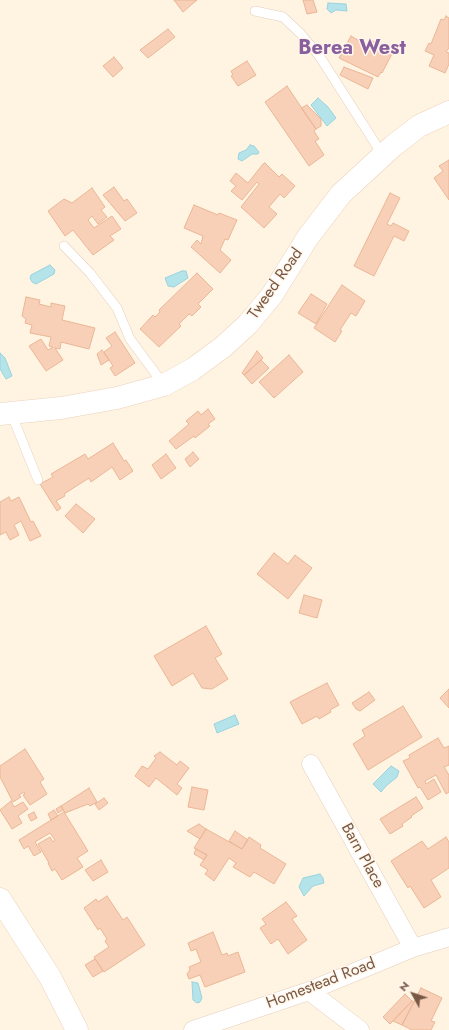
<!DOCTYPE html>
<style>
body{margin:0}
#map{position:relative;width:449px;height:1030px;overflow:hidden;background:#fff3e2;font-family:Jost,sans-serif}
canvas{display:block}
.north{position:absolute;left:393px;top:974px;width:40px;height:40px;-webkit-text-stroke:3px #fff7eb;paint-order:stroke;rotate:310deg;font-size:11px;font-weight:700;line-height:16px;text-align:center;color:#795845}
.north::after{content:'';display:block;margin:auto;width:14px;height:18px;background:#795845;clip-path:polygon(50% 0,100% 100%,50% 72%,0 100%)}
</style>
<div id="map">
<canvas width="449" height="1030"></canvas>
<div class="north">N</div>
</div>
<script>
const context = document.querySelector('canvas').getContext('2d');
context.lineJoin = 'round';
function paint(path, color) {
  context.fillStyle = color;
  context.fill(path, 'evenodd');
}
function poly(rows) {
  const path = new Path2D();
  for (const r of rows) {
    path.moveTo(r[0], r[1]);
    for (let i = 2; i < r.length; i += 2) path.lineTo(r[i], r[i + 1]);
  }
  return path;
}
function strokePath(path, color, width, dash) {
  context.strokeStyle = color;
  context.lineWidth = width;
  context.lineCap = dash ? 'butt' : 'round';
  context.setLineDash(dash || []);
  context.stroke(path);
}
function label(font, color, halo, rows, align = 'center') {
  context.font = font + ' Jost,sans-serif';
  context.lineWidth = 3;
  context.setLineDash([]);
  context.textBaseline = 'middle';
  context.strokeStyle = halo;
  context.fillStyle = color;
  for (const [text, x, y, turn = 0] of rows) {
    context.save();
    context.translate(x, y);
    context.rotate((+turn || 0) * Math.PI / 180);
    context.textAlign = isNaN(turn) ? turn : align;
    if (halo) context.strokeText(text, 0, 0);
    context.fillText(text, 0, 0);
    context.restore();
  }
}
const water = poly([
 [328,3,346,4,347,11,336,10,331,13,327,9,328,3],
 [318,98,328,107,336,118,327,126,311,105,318,98],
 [250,145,254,146,259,152,258,154,252,154,242,161,238,159,239,153,246,150,250,145],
 [50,265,55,270,54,274,36,284,32,282,30,278,31,275,50,265],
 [182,271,186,271,188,278,174,287,168,286,165,278,182,271],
 [0,353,5,358,12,376,6,379,0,369,0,353],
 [235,715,239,724,217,733,214,724,235,715],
 [391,766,399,771,397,777,386,786,381,792,373,784,391,766],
 [320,874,323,878,324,883,313,886,304,896,299,887,303,878,320,874],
 [192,982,198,983,202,998,200,1002,197,1003,193,1000,192,982]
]);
paint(water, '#b4e3ea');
strokePath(water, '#99d3dd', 1);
const building = poly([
 [174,0,197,0,183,12,174,0],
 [303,0,313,0,317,12,307,14,303,0],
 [446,16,449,18,449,48,446,52,449,53,449,64,445,73,429,66,434,55,425,51,429,43,431,44,441,19,444,20,446,16],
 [168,29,175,37,148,58,140,50,168,29],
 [351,36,368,46,371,40,383,47,385,43,395,48,382,73,381,72,378,77,339,58,351,36],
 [114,57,123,68,113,77,103,66,114,57],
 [247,61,256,75,238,86,231,76,233,75,231,71,247,61],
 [344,67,373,78,368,89,340,75,344,67],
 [287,86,316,129,314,131,319,139,315,141,324,155,309,166,265,102,287,86],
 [307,105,321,119,321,126,316,129,301,108,307,105],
 [449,160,449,200,434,178,443,171,439,166,449,160],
 [265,163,279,177,282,174,295,186,284,198,280,194,269,207,277,214,264,228,241,207,259,184,257,182,242,200,231,191,236,186,230,181,236,173,248,183,263,164,265,163],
 [114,187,124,201,127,199,137,213,125,221,103,195,114,187],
 [92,188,105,207,101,210,107,217,98,224,92,216,88,220,94,228,112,216,121,229,110,236,114,240,93,255,73,230,65,236,48,211,64,199,72,203,92,188],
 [390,193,400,198,387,224,391,226,393,223,409,231,404,241,394,236,374,276,354,266,390,193],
 [194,205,218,215,219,213,237,220,228,240,225,239,220,250,231,260,220,273,191,247,197,240,201,244,203,236,184,228,194,205],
 [197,273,213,289,198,304,201,307,192,316,189,314,179,324,181,326,159,347,140,329,153,315,155,317,160,312,159,310,197,273],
 [342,285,365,301,356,316,351,313,340,330,342,331,335,342,314,328,342,285],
 [311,294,327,304,316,324,298,313,311,294],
 [26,297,40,300,39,304,51,307,51,303,65,306,62,320,95,328,89,349,61,342,60,349,55,348,63,360,46,371,29,346,41,339,48,350,53,347,49,346,51,337,30,333,32,325,25,323,26,319,22,316,26,297],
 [115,332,135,363,115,376,110,368,113,366,104,352,112,346,106,338,115,332],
 [102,350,109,360,101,365,97,354,102,350],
 [257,351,263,358,244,375,242,373,257,351],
 [289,355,303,372,274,398,259,382,289,355],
 [261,360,269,368,252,384,244,375,261,360],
 [208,409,215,419,208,424,210,426,195,438,194,436,176,449,169,441,189,424,186,421,198,411,201,415,208,409],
 [113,443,124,461,126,460,133,471,120,480,112,467,91,482,89,478,64,494,65,496,56,501,61,508,57,511,40,484,53,477,51,474,85,454,88,459,113,443],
 [193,452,199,459,190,467,185,459,193,452],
 [166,454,176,468,161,479,152,465,166,454],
 [9,497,11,501,19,497,31,522,33,521,41,536,30,541,21,521,14,525,19,535,10,540,6,532,0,535,0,502,9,497],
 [76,504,95,519,83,533,65,516,76,504],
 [274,553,288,564,295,555,312,568,288,599,257,574,274,553],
 [304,595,322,600,317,618,299,613,304,595],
 [206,626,222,654,215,658,228,679,212,689,202,688,193,673,172,686,154,656,206,626],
 [327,683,339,705,330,710,331,712,319,719,317,716,302,724,290,702,327,683],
 [449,689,449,708,440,698,449,689],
 [369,692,375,700,360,711,356,709,352,703,369,692],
 [403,706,422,737,368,770,353,744,365,736,362,730,403,706],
 [438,738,444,748,449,746,449,765,444,767,449,775,449,792,446,794,436,775,425,781,426,784,434,779,441,792,428,800,420,787,418,788,403,761,410,758,409,755,438,738],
 [25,749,44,779,40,782,47,794,30,805,23,795,25,794,24,792,19,795,21,797,13,802,0,777,0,766,25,749],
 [160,752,177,765,180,761,189,768,177,784,182,788,177,795,156,778,149,787,135,776,142,766,148,769,156,758,154,756,160,752],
 [192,787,208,790,204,810,188,807,192,787],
 [89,788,97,802,90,806,88,804,65,813,61,806,89,788],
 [416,797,423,808,411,816,412,817,402,824,403,826,390,834,380,819,416,797],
 [104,798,108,803,99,810,95,804,104,798],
 [11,801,14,807,23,802,28,809,18,816,22,823,12,829,0,810,11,801],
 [61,806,63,810,58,813,56,809,61,806],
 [54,810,58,816,51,820,48,814,54,810],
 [34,812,37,818,31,821,28,815,34,812],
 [64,812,88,851,77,858,83,867,62,880,55,869,52,871,48,863,49,863,38,844,50,837,53,842,55,840,50,833,35,842,41,852,34,856,28,846,24,849,19,840,64,812],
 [199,824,206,829,200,839,187,831,199,824],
 [206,829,242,849,249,837,261,845,260,848,286,864,274,884,254,872,250,877,233,867,236,863,229,858,214,881,205,874,208,870,200,865,207,855,194,848,206,829],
 [235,831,248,840,242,849,229,841,235,831],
 [446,837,449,842,449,868,431,880,441,897,424,908,410,886,408,888,391,861,422,841,428,849,446,837],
 [196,849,207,855,204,860,194,854,196,849],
 [101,860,108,872,93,881,85,870,101,860],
 [107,896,123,920,127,917,145,945,104,972,94,957,109,947,105,941,107,939,100,928,98,930,84,908,96,899,98,902,107,896],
 [286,902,297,916,292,919,307,940,288,954,278,939,271,944,260,928,266,924,262,919,286,902],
 [213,932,222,955,227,953,228,956,238,952,245,972,205,987,200,975,189,979,187,974,190,970,189,967,201,962,196,949,191,951,188,943,213,932],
 [95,959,103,971,93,977,85,965,95,959],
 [421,988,442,998,431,1021,435,1022,431,1030,412,1030,402,1025,421,988],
 [405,994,412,1001,390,1024,383,1017,405,994],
 [412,1001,414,1002,402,1025,393,1021,412,1001]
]);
paint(building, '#f7d0b7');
strokePath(building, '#ebb695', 1);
const lane = poly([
 [255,11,283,17,301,34,320,57,382,154],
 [64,246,90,273,117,308,130,339,164,385],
 [11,413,38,480]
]);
const street = poly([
 [311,764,413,948],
 [309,991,360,1030],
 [193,1030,309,991,413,948,449,937]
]);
const secondary = poly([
 [0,414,61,408,117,398,164,385,193,369,223,347,248,324,272,295,308,237,341,194,393,146,419,126,449,112],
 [0,899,50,977,77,1030]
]);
strokePath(lane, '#e4cfbd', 10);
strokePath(street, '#e4cfbd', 19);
strokePath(secondary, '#ecd2bc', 23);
strokePath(lane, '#fff', 9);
strokePath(street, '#fff', 18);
strokePath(secondary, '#fff', 22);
label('16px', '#795845', '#fff7eb', [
 ["Tweed Road",276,284,-55],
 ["Barn Place",362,856,61],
 ["Homestead Road",321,984,-21]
]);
label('bold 20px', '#89609d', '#fff7eb', [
 ["Berea West",352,49]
]);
</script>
